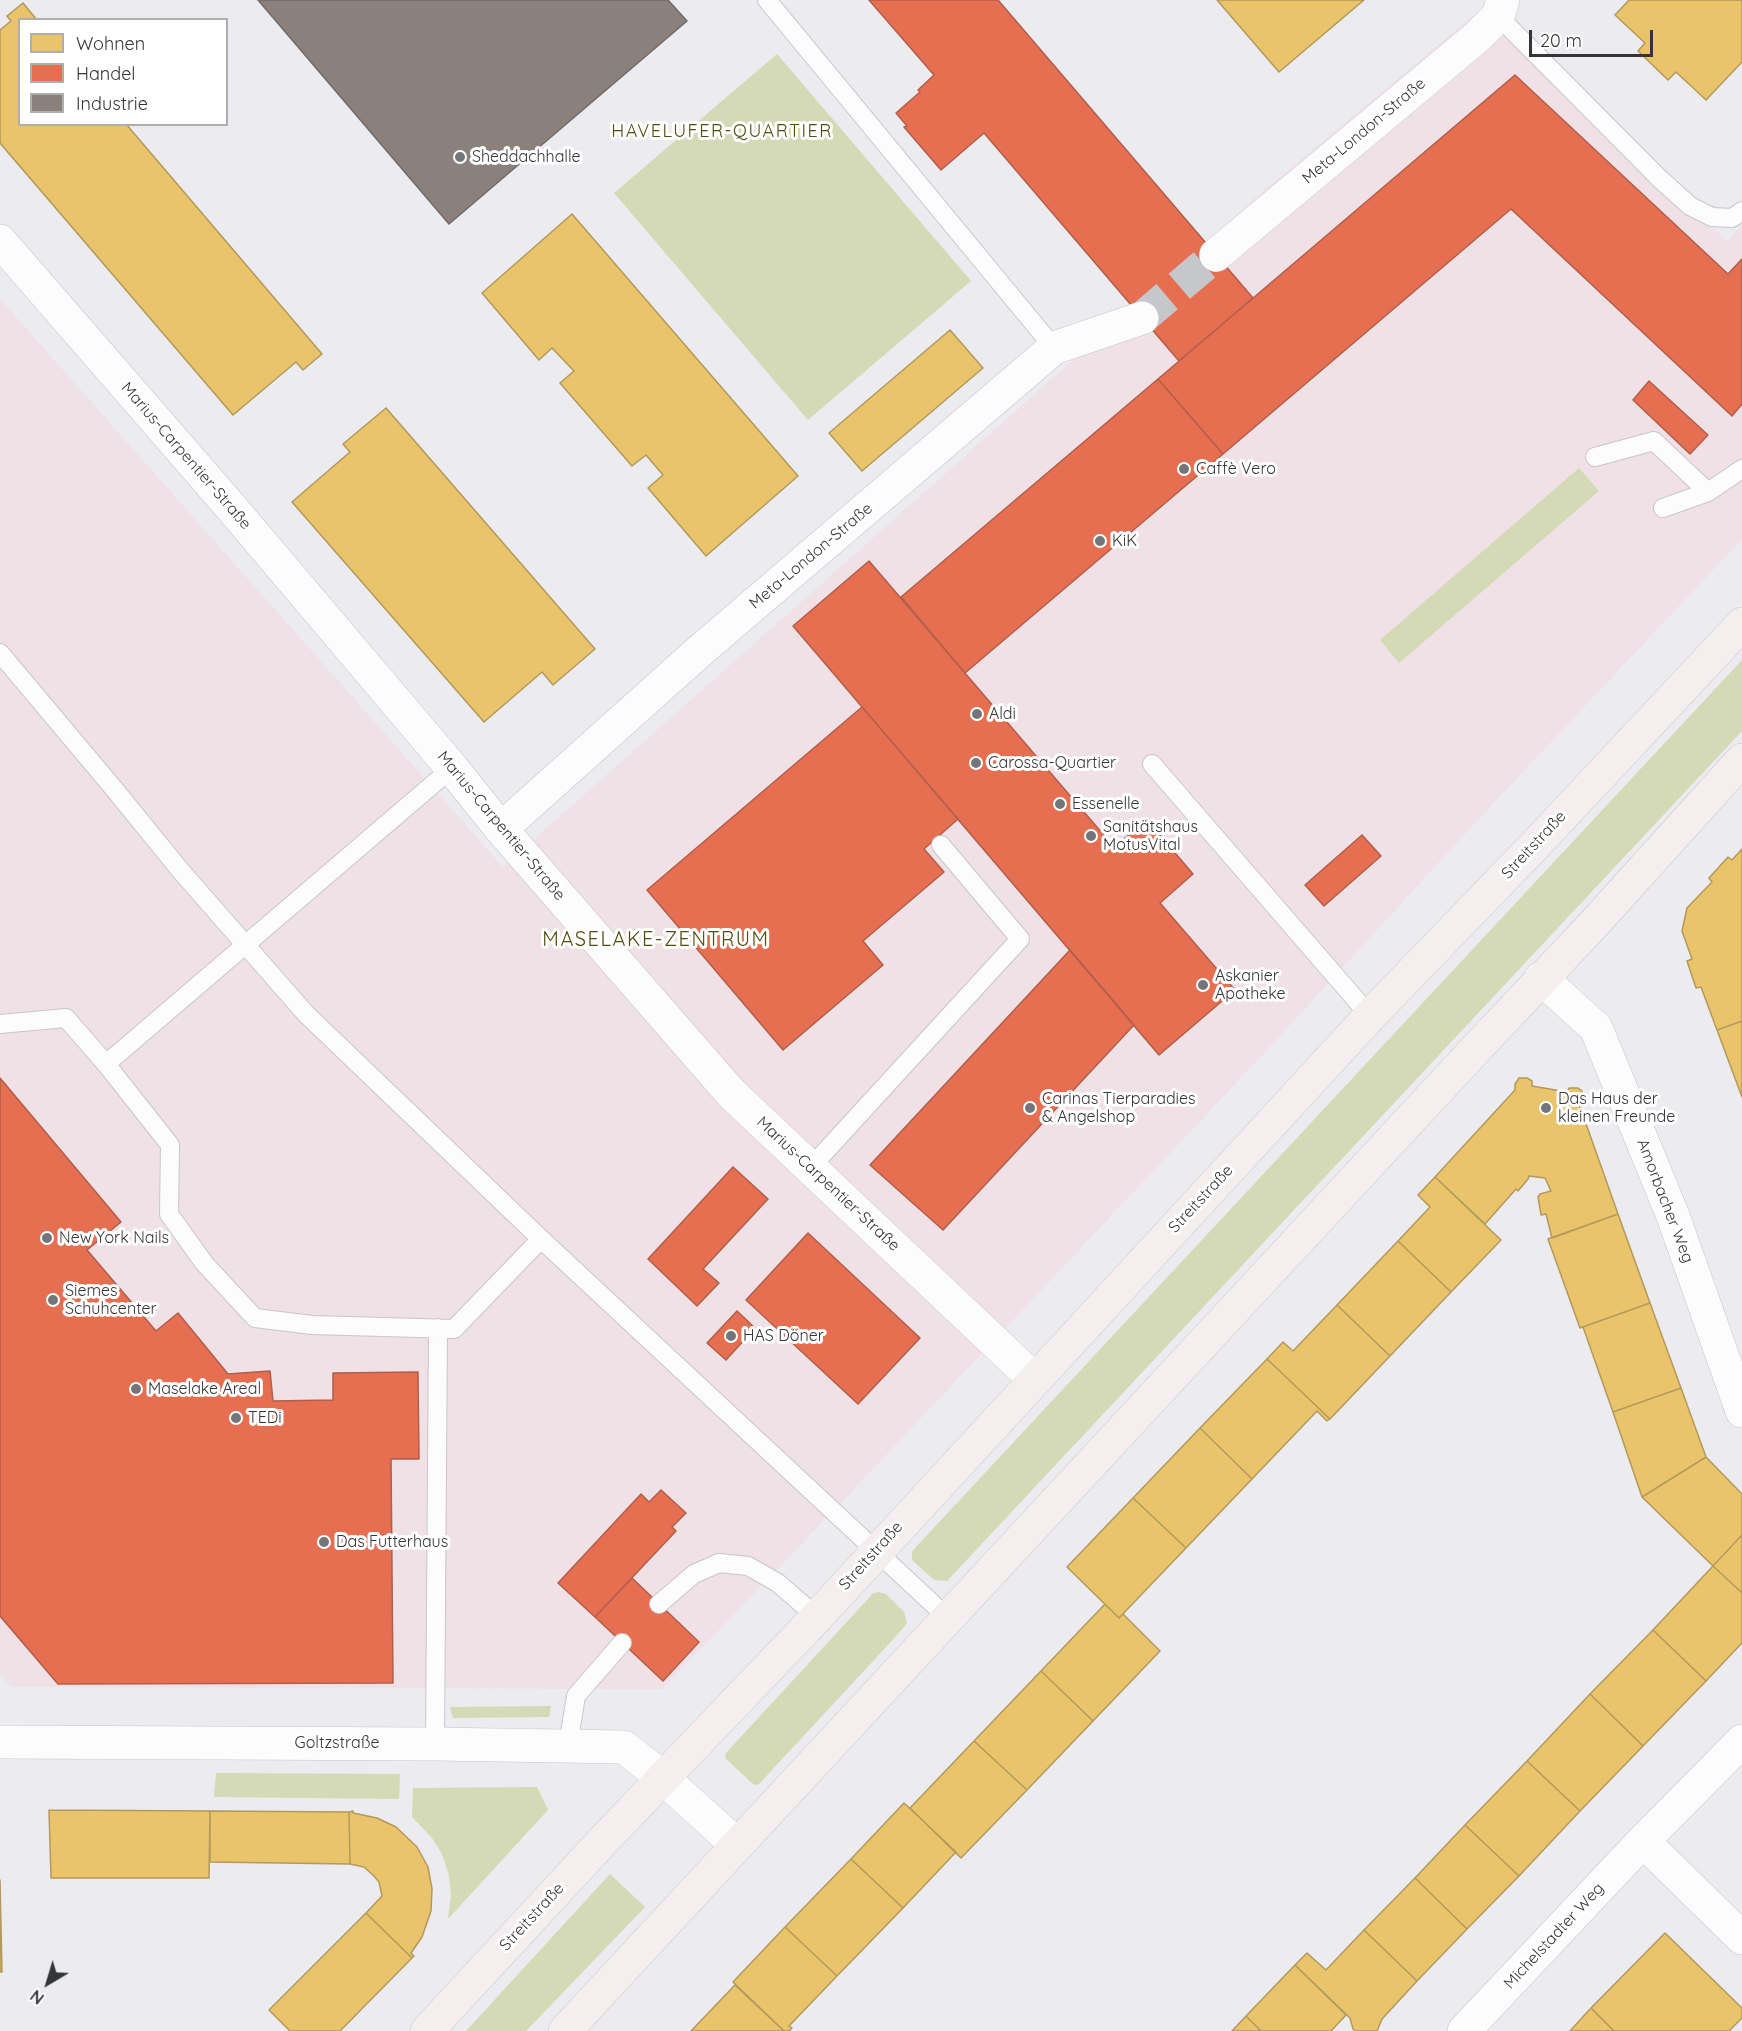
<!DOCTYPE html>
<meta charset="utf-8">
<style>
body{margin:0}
#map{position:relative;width:1742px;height:2031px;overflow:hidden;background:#ebebf0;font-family:Quicksand,sans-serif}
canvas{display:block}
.legend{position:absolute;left:18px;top:18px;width:210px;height:108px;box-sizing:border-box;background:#fff;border:2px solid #aeaeaf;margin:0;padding:8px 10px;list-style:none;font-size:18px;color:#343538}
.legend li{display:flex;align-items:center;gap:12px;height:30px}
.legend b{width:30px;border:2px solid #aeaeaf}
.north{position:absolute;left:18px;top:1953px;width:60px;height:60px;-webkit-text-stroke:4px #fff;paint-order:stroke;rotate:218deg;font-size:16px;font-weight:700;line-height:24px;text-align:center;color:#343538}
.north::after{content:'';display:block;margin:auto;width:21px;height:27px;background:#343538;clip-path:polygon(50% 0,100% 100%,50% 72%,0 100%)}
.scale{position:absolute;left:1529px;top:30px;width:124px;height:27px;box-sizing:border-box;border:3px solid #343538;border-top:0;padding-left:8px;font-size:18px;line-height:21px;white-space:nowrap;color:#343538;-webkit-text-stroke:4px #fff;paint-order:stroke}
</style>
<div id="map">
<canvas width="1742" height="2031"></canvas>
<ul class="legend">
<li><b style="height:16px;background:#e9c46a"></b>Wohnen</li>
<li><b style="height:16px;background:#e76f51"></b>Handel</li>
<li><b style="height:16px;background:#8a817c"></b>Industrie</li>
</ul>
<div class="north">N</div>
<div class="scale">20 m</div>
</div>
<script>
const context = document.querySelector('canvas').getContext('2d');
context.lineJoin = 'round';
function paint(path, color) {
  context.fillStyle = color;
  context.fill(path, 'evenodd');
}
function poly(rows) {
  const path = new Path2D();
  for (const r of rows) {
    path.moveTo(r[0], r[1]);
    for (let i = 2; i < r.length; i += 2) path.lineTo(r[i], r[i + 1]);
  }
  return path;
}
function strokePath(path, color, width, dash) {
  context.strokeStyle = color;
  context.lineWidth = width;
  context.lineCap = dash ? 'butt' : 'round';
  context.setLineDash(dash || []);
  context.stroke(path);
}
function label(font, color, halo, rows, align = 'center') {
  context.font = font + ' Quicksand,sans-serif';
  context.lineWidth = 6;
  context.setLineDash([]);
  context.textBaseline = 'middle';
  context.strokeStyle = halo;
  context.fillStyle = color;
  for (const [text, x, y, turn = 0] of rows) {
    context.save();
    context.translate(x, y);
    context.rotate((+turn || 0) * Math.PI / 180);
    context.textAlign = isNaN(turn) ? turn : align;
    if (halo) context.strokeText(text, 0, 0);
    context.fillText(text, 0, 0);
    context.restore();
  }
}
paint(poly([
 [1479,11,1727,241,1742,225,1742,539,1473,825,1267,1050,854,1489,662,1689,11,1687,0,1674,0,299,503,867,1260,194]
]), '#efe1e5');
paint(poly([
 [777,54,971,281,808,420,614,193],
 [1579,468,1599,491,1399,663,1380,640],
 [1742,660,1742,731,947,1581,934,1580,912,1560,912,1552,916,1547],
 [879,1592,886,1594,904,1612,907,1623,900,1632,758,1785,753,1784,726,1759,725,1754,868,1599,873,1593],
 [551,1706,549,1717,453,1718,450,1707],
 [216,1773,400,1774,399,1799,214,1797],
 [537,1787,548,1810,448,1919,451,1895,449,1875,442,1854,432,1838,412,1817,413,1788],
 [610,1874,645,1907,526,2031,466,2031]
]), '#d4dab5');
const homes = poly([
 [1217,0,1364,0,1279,72,1217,0],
 [1629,0,1742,0,1742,62,1706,100,1676,72,1668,80,1638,51,1645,43,1615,15,1629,0],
 [23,3,37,20,20,20,20,124,126,124,322,354,303,370,296,362,233,415,0,143,0,30,11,21,7,16,23,3],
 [572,214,798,476,706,556,648,488,663,475,646,455,632,466,560,383,574,371,552,348,539,360,482,293,572,214],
 [950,330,983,368,862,471,829,433,950,330],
 [386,408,595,649,553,685,542,672,484,722,292,502,350,452,343,444,386,408],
 [1742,849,1742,1021,1717,1030,1701,987,1696,988,1687,961,1692,959,1682,931,1687,908,1712,882,1709,878,1728,857,1732,860,1742,849],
 [1742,1021,1742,1097,1717,1030,1742,1021],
 [1519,1078,1527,1078,1532,1081,1532,1086,1567,1092,1569,1088,1578,1088,1582,1091,1583,1100,1579,1104,1618,1214,1552,1238,1546,1214,1541,1215,1538,1197,1540,1194,1551,1191,1545,1178,1529,1176,1528,1179,1518,1191,1516,1189,1485,1224,1435,1177,1515,1090,1515,1084,1519,1078],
 [1435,1177,1501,1240,1451,1292,1398,1241,1430,1207,1418,1195,1435,1177],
 [1618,1214,1650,1303,1580,1328,1548,1239,1618,1214],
 [1398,1241,1451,1292,1390,1356,1337,1305,1398,1241],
 [1650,1303,1681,1388,1613,1412,1583,1327,1650,1303],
 [1337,1305,1390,1356,1330,1419,1267,1359,1283,1342,1293,1351,1337,1305],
 [1267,1359,1330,1419,1327,1421,1317,1411,1252,1479,1200,1428,1267,1359],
 [1681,1388,1706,1457,1642,1497,1613,1412,1681,1388],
 [1200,1428,1252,1479,1186,1548,1133,1498,1200,1428],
 [1706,1457,1742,1494,1742,1535,1713,1566,1642,1497,1706,1457],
 [1133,1498,1186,1548,1119,1618,1067,1567,1133,1498],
 [1742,1535,1742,1593,1713,1566,1742,1535],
 [1713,1566,1742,1593,1742,1643,1706,1681,1653,1630,1713,1566],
 [1105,1604,1119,1618,1123,1614,1160,1651,1093,1721,1041,1671,1105,1604],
 [1653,1630,1706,1681,1643,1746,1590,1694,1653,1630],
 [1041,1671,1093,1721,1027,1790,974,1741,1041,1671],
 [1590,1694,1643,1746,1580,1811,1527,1761,1590,1694],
 [974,1741,1027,1790,961,1858,910,1808,974,1741],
 [1527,1761,1580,1811,1519,1876,1465,1825,1527,1761],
 [904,1803,956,1852,903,1908,851,1859,904,1803],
 [49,1810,210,1811,209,1878,51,1878,49,1810],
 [210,1811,349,1812,350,1864,210,1862,210,1811],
 [353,1811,353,1813,377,1818,396,1827,417,1847,428,1867,432,1889,431,1911,422,1937,411,1953,414,1956,412,1958,366,1913,382,1896,379,1882,374,1876,364,1867,350,1864,349,1812,353,1811],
 [1465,1825,1519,1876,1467,1929,1415,1878,1465,1825],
 [851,1859,903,1908,837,1976,785,1927,851,1859],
 [1415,1878,1467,1929,1417,1981,1364,1930,1415,1878],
 [0,1880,2,1972,0,1972,0,1880],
 [366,1913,412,1958,340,2031,290,2031,269,2010,366,1913],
 [785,1927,837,1976,789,2026,792,2028,789,2031,784,2031,733,1982,785,1927],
 [1364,1930,1417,1981,1382,2019,1377,2031,1355,2031,1353,2029,1350,2018,1295,1965,1307,1953,1326,1970,1364,1930],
 [1665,1933,1742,2008,1742,2018,1729,2031,1614,2031,1591,2008,1665,1933],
 [1295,1965,1346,2015,1331,2031,1261,2031,1246,2016,1295,1965],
 [735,1985,784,2031,691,2031,735,1985],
 [1591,2008,1614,2031,1570,2031,1591,2008],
 [1246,2016,1261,2031,1232,2031,1246,2016]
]);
paint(homes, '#e9c46a');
strokePath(homes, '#b3995b', 1.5);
const shops = poly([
 [869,0,998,0,1253,298,1179,361,984,133,941,170,904,127,907,126,896,113,920,92,918,90,934,75,869,0],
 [1515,75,1728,274,1742,259,1742,404,1732,416,1511,209,1223,454,1158,379,1515,75],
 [1158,379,1223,454,965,673,901,597,1158,379],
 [1649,381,1708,435,1690,454,1633,400,1649,381],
 [869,561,1114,847,1147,820,1193,874,1160,903,1235,990,1159,1055,793,626,869,561],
 [862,707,958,819,924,849,944,872,863,941,883,965,783,1050,647,890,862,707],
 [1362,835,1381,856,1324,906,1305,885,1362,835],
 [1070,950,1134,1025,943,1230,870,1165,1070,950],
 [0,1078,121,1222,87,1250,156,1331,178,1313,228,1374,270,1371,273,1401,333,1400,333,1373,418,1372,419,1459,391,1459,393,1683,58,1684,0,1616,0,1078],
 [733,1167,768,1199,703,1269,719,1283,697,1306,648,1259,733,1167],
 [808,1233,920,1338,858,1404,746,1300,808,1233],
 [737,1311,755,1328,726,1360,707,1343,737,1311],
 [661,1490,686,1513,672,1527,676,1531,595,1617,558,1583,641,1494,649,1502,661,1490],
 [632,1578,699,1642,663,1681,595,1617,632,1578]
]);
paint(shops, '#e76f51');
strokePath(shops, '#b15e4a', 1.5);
const industry = poly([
 [258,0,668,0,687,21,449,224,258,0]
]);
paint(industry, '#8a817c');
strokePath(industry, '#706a68', 1.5);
strokePath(poly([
 [1142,318,1216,255]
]), '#c6c7cb', 33, [33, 16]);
const service = poly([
 [767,0,1054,348],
 [1498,16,1659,178,1690,206,1712,217,1732,218,1742,211],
 [1595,457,1654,441,1708,492],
 [1663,508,1708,492,1742,469],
 [0,653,115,790,180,870,306,1014,541,1239,948,1618],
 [1152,764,1370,1016],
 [0,1024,66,1018,106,1064,170,1145,169,1214,204,1263,255,1318,312,1325,454,1329,541,1239],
 [106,1064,452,768],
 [811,1167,1020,939,941,845],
 [659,1604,694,1574,719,1563,748,1566,778,1583,817,1617],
 [435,1744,438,1328],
 [568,1745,576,1696,622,1643]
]);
const minor = poly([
 [0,241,230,506,452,768,501,829,731,1093,1034,1379],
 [1216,255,1477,37,1498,16,1503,0],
 [501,829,702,649,1054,348,1142,318],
 [1541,978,1596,1028,1673,1216,1742,1411],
 [0,1742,435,1744,624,1747,663,1778,737,1845],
 [1643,1841,1742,1938],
 [1464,2031,1643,1841,1742,1741]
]);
const secondary = poly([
 [427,2031,601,1843,817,1617,1370,1016,1538,842,1742,624],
 [565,2031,1474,1051,1592,926,1742,760]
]);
strokePath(service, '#c7c7cb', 20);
strokePath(minor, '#c7c7cb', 34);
strokePath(secondary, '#c7c7cb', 34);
strokePath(service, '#fcfcfd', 18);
strokePath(minor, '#fcfcfd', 33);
strokePath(secondary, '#f4efee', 33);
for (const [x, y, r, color] of [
 [460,157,6,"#747578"],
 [1184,469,6,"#747578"],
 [1100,541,6,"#747578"],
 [977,714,6,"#747578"],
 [976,763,6,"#747578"],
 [1060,804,6,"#747578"],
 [1091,836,6,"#747578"],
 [1203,985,6,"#747578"],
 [1030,1108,6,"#747578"],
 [1546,1108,6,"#747578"],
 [47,1238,6,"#747578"],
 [53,1300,6,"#747578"],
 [731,1336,6,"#747578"],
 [136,1389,6,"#747578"],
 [236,1418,6,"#747578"],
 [324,1542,6,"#747578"]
]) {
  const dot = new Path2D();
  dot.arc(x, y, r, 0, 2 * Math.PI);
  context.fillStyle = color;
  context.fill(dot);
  strokePath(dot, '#fff', 2);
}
label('16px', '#343538', '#fff', [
 ["Meta-London-Straße",1364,131,-40],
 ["Marius-Carpentier-Straße",186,456,49],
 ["Meta-London-Straße",811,556,-40],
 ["Marius-Carpentier-Straße",501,826,50],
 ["Streitstraße",1534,845,-47],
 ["Marius-Carpentier-Straße",828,1184,43],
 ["Streitstraße",1201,1199,-47],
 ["Amorbacher Weg",1665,1201,69],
 ["Streitstraße",871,1556,-48],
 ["Goltzstraße",337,1743],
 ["Streitstraße",532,1917,-47],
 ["Michelstadter Weg",1554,1936,-47]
]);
label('16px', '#343538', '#fff', [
 ["Sheddachhalle",472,157],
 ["Caffè Vero",1196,469],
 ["KiK",1112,541],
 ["Aldi",989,714],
 ["Carossa-Quartier",988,763],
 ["Essenelle",1072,804],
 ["Sanitätshaus",1103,827],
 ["MotusVital",1103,845],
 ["Askanier",1215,976],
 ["Apotheke",1215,994],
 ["Carinas Tierparadies",1042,1099],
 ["& Angelshop",1042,1117],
 ["Das Haus der",1558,1099],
 ["kleinen Freunde",1558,1117],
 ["New York Nails",59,1238],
 ["Siemes",65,1291],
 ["Schuhcenter",65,1309],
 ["HAS Döner",743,1336],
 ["Maselake Areal",148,1389],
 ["TEDi",248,1418],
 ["Das Futterhaus",336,1542]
], 'left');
context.letterSpacing = '1.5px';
label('18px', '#504e11', '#fff', [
 ["HAVELUFER-QUARTIER",722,132]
]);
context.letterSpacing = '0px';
context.letterSpacing = '1.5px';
label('20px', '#504e11', '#fff', [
 ["MASELAKE-ZENTRUM",656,940]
]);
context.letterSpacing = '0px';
</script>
